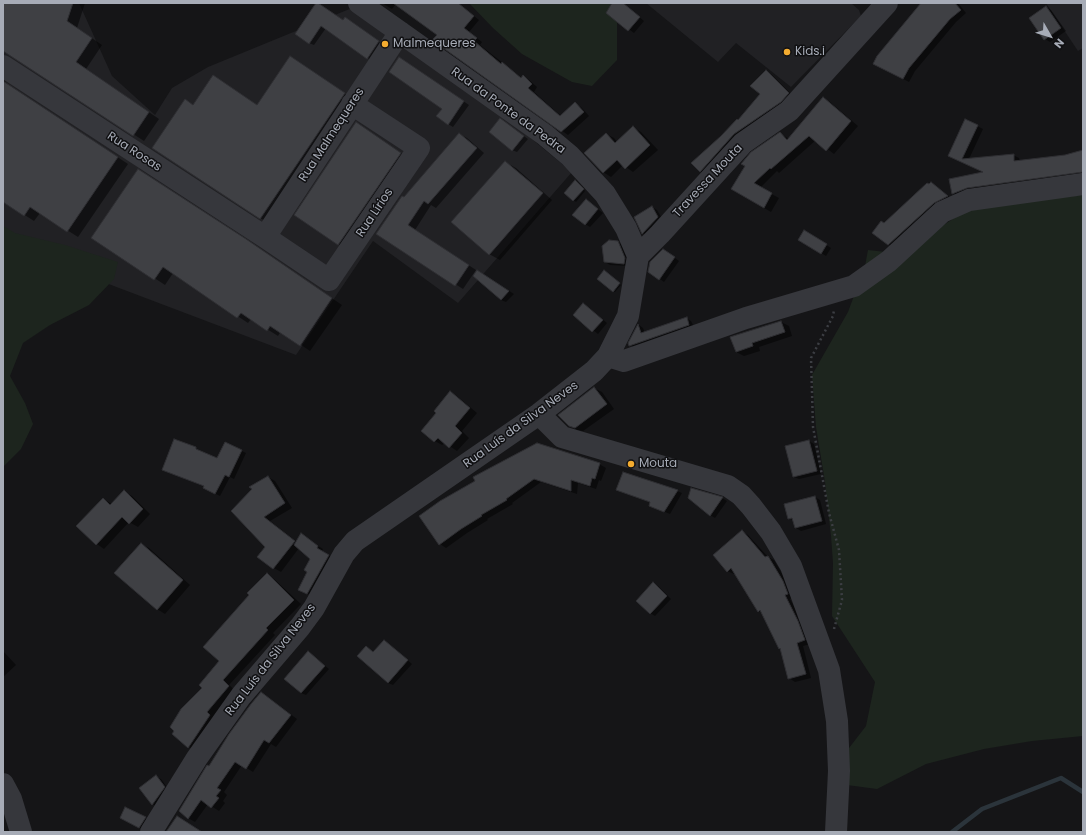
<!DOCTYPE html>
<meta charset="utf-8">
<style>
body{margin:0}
#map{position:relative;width:1086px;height:835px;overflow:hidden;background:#151517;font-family:Poppins,sans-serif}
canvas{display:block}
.frame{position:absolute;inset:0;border:4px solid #a7acb7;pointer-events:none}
.north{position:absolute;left:1030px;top:16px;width:40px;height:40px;-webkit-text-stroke:3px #101012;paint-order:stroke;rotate:129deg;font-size:11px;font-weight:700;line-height:16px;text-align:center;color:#a7acb7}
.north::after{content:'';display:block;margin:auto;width:14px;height:18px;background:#a7acb7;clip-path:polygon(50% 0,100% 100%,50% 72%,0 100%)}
</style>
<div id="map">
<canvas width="1086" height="835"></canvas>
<div class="frame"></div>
<div class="north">N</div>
</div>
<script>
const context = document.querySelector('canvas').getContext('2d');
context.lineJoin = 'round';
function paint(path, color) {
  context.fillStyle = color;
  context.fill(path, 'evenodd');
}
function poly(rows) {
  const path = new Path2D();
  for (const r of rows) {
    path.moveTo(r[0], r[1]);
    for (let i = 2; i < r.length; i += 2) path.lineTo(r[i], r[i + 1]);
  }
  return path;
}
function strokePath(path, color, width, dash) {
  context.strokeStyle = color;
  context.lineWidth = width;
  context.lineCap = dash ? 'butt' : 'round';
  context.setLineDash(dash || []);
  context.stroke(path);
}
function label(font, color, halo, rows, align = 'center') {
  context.font = font + ' Poppins,sans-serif';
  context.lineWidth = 3;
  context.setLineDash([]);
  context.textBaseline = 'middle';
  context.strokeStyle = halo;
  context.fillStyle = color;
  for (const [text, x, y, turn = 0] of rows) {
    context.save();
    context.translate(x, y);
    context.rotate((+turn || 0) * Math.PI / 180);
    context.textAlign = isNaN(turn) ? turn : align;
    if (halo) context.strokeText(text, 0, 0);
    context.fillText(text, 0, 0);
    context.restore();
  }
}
paint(poly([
 [3,3,79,3,112,76,155,115,172,88,208,67,352,8,500,113,572,172,458,303,373,241,296,355,3,244],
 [646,3,851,3,859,10,861,16,791,87,736,43,718,62],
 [1046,3,1083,3,1083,48,1078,51]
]), '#212124');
paint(poly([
 [469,3,628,3,617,9,617,60,592,86,572,82,522,54,493,28],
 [1083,195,1083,736,1032,741,984,749,926,764,877,789,847,785,839,761,866,726,875,682,832,616,833,563,831,536,825,482,816,427,812,375,848,312,865,266,868,250,886,252,911,246,973,206],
 [3,226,15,233,65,245,118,262,114,279,89,305,50,325,23,343,10,376,25,403,33,424,21,449,3,467]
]), '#1d251e');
paint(poly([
 [3,3,85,3,77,28,102,45,86,69,159,119,144,141,3,50],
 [316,3,344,21,351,21,383,45,372,61,326,28,314,45,309,43],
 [382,3,449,3,461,6,479,20,469,32,482,42,480,45,522,78,524,77,529,80,537,87,534,92,561,116,575,104,581,107,589,116,568,135,434,39,438,34,396,4,392,9],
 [613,3,623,3,644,21,634,33,607,13],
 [922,3,958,3,966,13,956,22,915,71,909,82,880,67],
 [1046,7,1051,10,1066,31,1050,42,1045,39],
 [404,61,469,105,453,127,448,124,443,108],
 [301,64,354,100,271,224,260,218,185,101,194,105,258,106],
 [766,71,772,75,794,97,706,175,700,171,761,94],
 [3,79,7,84,128,164,78,237,40,213,34,221,3,201],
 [823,98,830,102,858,126,834,154,816,140,779,173,777,171,760,188,779,198,771,212,732,189,780,133,789,139],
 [504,122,528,139,517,152,512,150],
 [356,123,410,159,349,250,338,244],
 [977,126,983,129,969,159,1013,155,1019,158,1020,161,1066,156,1083,151,1083,175,958,196,953,193,985,173,949,156],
 [633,127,641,132,658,150,633,172,623,165,611,177,603,172,606,134,614,138,617,142],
 [459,134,467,138,484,153,436,208,431,205,415,230,476,270,463,289,377,234,404,198],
 [505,162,516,168,552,200,500,260,489,254],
 [578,183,585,191,576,202,565,193],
 [931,183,952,199,893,247,888,244,884,224],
 [586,200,603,213,590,227,585,224],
 [652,207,657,210,663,220,648,236,643,233,635,217],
 [805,231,831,248,826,256,799,239],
 [92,237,256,247,342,305,310,351,281,331,278,336,251,319,248,323,173,273,165,285],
 [618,242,623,245,630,261,629,266,610,265,605,262],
 [668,253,679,261,664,282,660,279],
 [606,273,621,285,615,292,613,291],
 [483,274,514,294,506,302,501,300,475,275],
 [588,307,607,323,598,334,574,315],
 [686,318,691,321,694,327,635,348,630,345,629,344,639,325,643,328,645,333],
 [781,322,789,326,792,336,759,347,760,351,744,356,736,352,732,337],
 [594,388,602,392,614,409,583,431,577,430,569,425],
 [451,392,458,397,477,413,462,431,469,438,457,451,445,443,442,445,435,441,438,413],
 [809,441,814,444,821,474,799,479,794,477],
 [225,443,246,453,234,479,230,477,220,496,204,488,205,487,163,470,196,448,200,451,200,452,217,460],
 [599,464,606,468,601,481,599,480,596,489,578,483,577,494,541,482,512,503,513,504,487,519,488,520,467,533,446,548,440,544,476,481],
 [268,477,275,481,292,508,270,521,297,542,306,538,323,549,322,551,334,558,313,596,304,592,311,559,299,548,281,572,274,568,259,556,266,547,232,511],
 [692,489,722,498,727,501,715,518,710,515],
 [617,490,677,491,682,493,670,514,650,506,651,502],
 [124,492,132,496,150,514,138,527,129,522,104,549,97,544,103,499,112,504],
 [815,497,820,500,826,524,801,531,796,528,794,521,789,518],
 [742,531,748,535,768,557,774,560,789,586,793,597,790,599,804,625,810,644,803,646,811,678,795,682,789,678,782,650,779,648,762,613,759,611,736,573,734,574,727,571],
 [141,544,149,548,190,585,165,614,157,609],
 [267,575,274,579,301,604,273,633,275,635,229,685,236,691,196,751,189,747,174,734,221,661,251,595],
 [653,584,658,586,671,599,655,616,650,613],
 [389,644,412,664,393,685,388,683,366,647,374,653],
 [3,651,16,665,3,677],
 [308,652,329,669,306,695,301,693],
 [262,693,297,719,276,747,271,744,253,772,242,765,224,792,227,795,223,801,225,803,219,811,208,804,195,822,188,818,209,767],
 [156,777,161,779,169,790,157,807,153,804],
 [145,818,150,821,145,830,126,821]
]), '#0007');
strokePath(poly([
 [952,832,982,809,1061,778,1083,792]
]), '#2b343b', 4.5);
const building = poly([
 [3,3,73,3,67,21,92,38,76,62,149,112,133,136,3,51,3,3],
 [316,3,318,3,343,20,345,17,379,41,367,59,321,26,309,44,295,34,316,3],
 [393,3,458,3,474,16,464,28,477,38,474,41,501,64,502,62,521,78,523,75,532,84,528,88,560,116,575,102,584,112,561,132,432,40,437,35,393,3],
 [612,3,623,3,640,17,628,31,606,13,612,3],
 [921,3,955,3,961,10,950,19,909,68,903,79,873,64,877,56,921,3],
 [1046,6,1061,28,1044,40,1029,18,1046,6],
 [290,56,345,93,260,219,152,148,185,99,193,105,213,75,257,105,290,56],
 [399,57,464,101,448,125,436,116,442,109,389,72,399,57],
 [766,70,789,93,781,102,734,134,700,172,691,163,721,136,737,119,738,120,760,94,750,86,766,70],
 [3,81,118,157,67,232,30,207,24,216,3,202,3,81],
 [823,97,851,121,826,151,809,136,771,169,770,168,754,183,772,193,764,208,731,189,745,166,741,164,751,152,780,132,787,140,823,97],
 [500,118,524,136,512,151,489,132,500,118],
 [965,119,978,125,962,159,1014,154,1014,161,1065,155,1083,150,1083,172,967,188,952,194,949,179,983,172,948,156,965,119],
 [356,122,401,153,338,245,294,215,356,122],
 [633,126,650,145,625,169,617,160,603,173,584,153,606,133,615,143,633,126],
 [459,133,477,148,428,204,424,201,408,225,469,265,455,286,376,234,402,196,404,197,459,133],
 [505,161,543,193,489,255,451,222,505,161],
 [138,169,246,239,332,298,300,346,270,326,267,331,241,313,237,318,163,267,154,280,91,238,138,169],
 [575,180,584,189,573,201,564,193,575,180],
 [931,182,948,196,934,203,888,245,872,233,881,221,884,223,927,183,929,184,931,182],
 [586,199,598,209,585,225,572,215,586,199],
 [652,206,658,217,642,234,634,217,652,206],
 [804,230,827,244,821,254,798,240,804,230],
 [609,240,618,241,625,258,624,264,604,262,602,246,609,240],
 [663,249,675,257,659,280,648,272,650,262,663,249],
 [477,270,509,291,501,300,473,276,477,270],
 [604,270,620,283,613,292,597,279,604,270],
 [583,303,603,320,592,332,573,315,583,303],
 [687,317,689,325,629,346,628,343,638,324,641,333,687,317],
 [781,321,785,332,752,343,753,346,736,352,730,337,781,321],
 [594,387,607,404,575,428,569,426,558,415,594,387],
 [450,391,470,408,455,426,462,433,449,448,438,438,434,442,421,431,436,413,434,411,450,391],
 [174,439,196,447,196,449,217,458,225,442,242,450,229,477,225,475,215,494,203,488,204,486,162,470,174,439],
 [809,440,817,471,793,477,785,446,809,440],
 [537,443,600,463,595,479,592,478,590,486,571,480,571,491,534,479,506,499,507,500,481,515,482,516,461,529,439,545,419,516,440,501,475,481,473,477,537,443],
 [623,472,678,490,664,512,649,506,650,502,616,490,623,472],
 [268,476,285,503,264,517,295,541,273,569,257,557,265,547,231,511,252,489,249,487,268,476],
 [691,488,723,497,710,516,688,498,691,488],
 [124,490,143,509,129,524,122,517,96,545,76,526,103,498,110,505,124,490],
 [815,496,822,521,795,528,792,518,788,519,784,504,815,496],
 [742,530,765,557,768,556,783,581,788,594,785,595,798,621,805,640,797,643,806,674,788,679,780,648,779,649,760,610,758,612,731,568,727,572,713,555,742,530],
 [301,533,318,546,317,548,329,555,307,594,298,590,307,572,304,570,310,559,294,545,301,533],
 [141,543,183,580,157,610,114,573,141,543],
 [267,573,294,600,266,628,268,630,223,680,229,686,207,712,210,715,188,748,172,734,174,731,170,727,181,709,202,688,199,685,219,661,203,647,249,595,247,593,267,573],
 [653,582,667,596,650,614,636,601,653,582],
 [384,640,408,660,388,683,357,656,366,646,373,652,384,640],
 [308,651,325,666,301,693,284,679,308,651],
 [261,692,291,715,269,743,264,740,246,769,235,762,217,788,221,790,216,796,219,798,211,808,201,800,188,819,179,811,207,765,209,766,229,734,251,704,261,692],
 [156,775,165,787,152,805,139,788,156,775],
 [125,807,146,817,139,828,120,818,125,807],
 [177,816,202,832,166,832,177,816]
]);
paint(building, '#3f4044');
strokePath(building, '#2f2f33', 1);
strokePath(poly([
 [834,629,842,600,839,550,829,513,813,427,811,358,833,316,834,310]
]), '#3c3e43', 2.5, [2, 3]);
strokePath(poly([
 [3,66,265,237,329,280,419,148,352,104],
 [265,237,400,32],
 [638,256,660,234,743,143,789,111,887,3],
 [608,356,624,361,746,318,854,286,889,261,942,212,969,200,1083,184],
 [539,414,562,437,728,486,741,495,751,506,771,532,791,566,829,670,837,721,839,771,836,832],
 [3,784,11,799,21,832],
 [151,832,197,758,241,696,300,627,314,608,344,554,355,541,539,414,594,371,608,356,628,316,638,256,626,228,605,194,570,156,545,135,359,3]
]), '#36373c', 22);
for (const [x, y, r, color] of [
 [385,44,4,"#f4ac30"],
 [787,52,4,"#f4ac30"],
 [631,464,4,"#f4ac30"]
]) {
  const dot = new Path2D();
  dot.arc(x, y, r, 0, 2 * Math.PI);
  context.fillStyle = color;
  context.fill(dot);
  strokePath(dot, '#101012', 1.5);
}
label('12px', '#a7acb7', '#101012', [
 ["Malmequeres",393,44],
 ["Kids.i",795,52],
 ["Mouta",639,464]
], 'left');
label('12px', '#a7acb7', '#101012', [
 ["Rua da Ponte da Pedra",508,111,36],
 ["Rua Malmequeres",332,135,-57],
 ["Rua Rosas",134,152,33],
 ["Travessa Mouta",708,181,-47],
 ["Rua Lírios",375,213,-56],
 ["Rua Luís da Silva Neves",521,425,-36],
 ["Rua Luís da Silva Neves",271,660,-52]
]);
</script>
